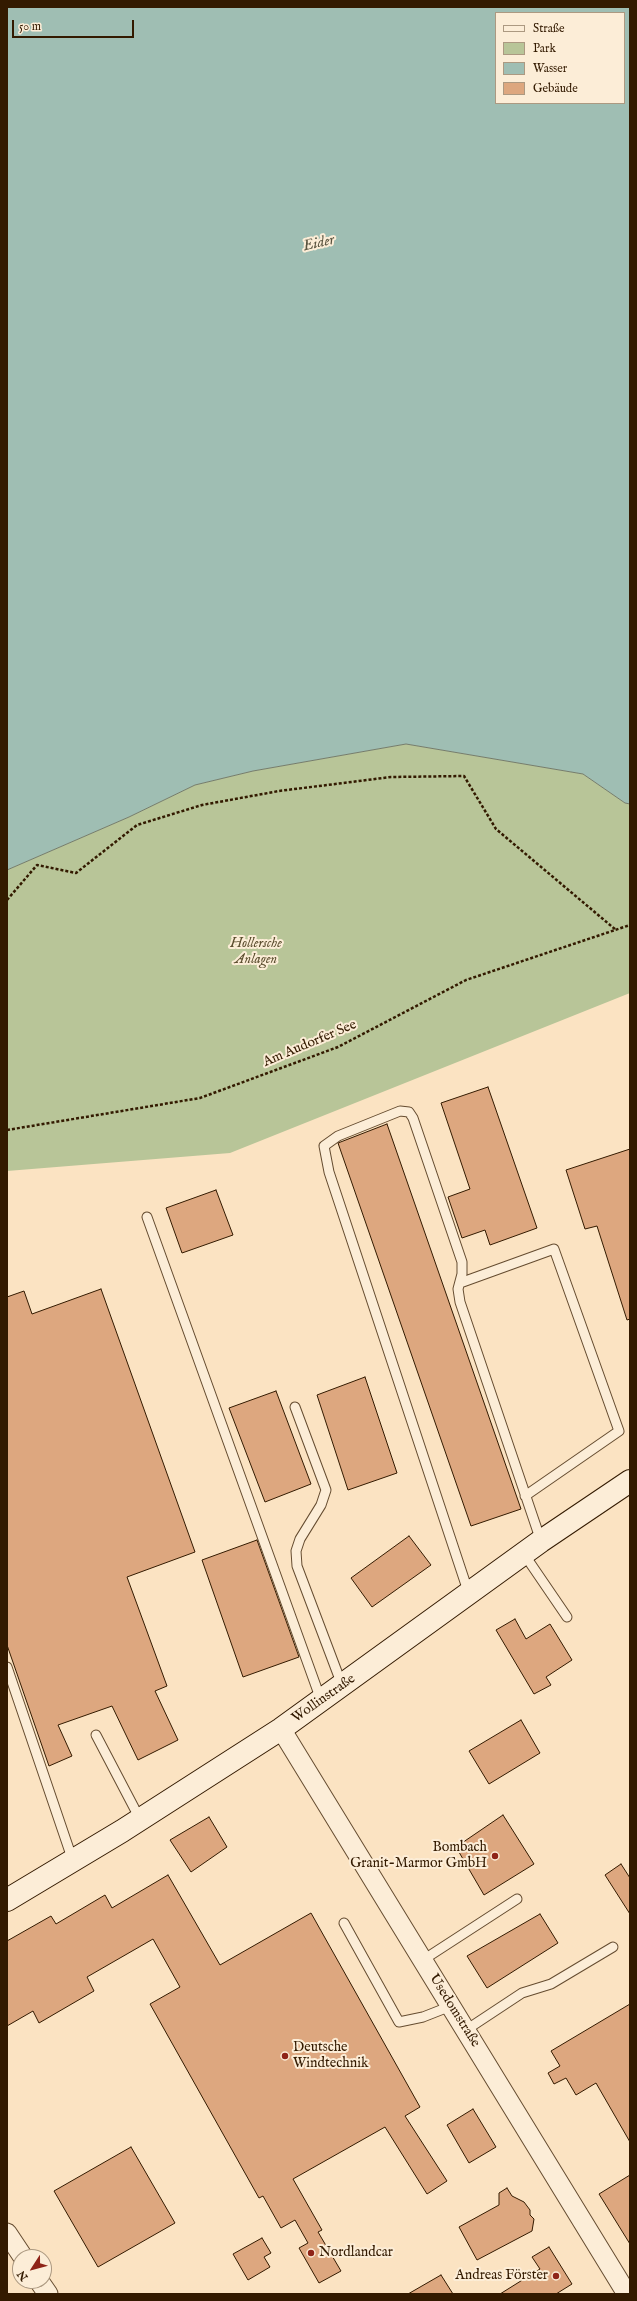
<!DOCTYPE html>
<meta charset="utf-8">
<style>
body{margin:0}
#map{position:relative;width:637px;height:2301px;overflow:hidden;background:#fbe3c2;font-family:"IM FELL English",serif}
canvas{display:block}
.frame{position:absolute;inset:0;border:8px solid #331a00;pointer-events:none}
.legend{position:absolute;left:495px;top:12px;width:130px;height:92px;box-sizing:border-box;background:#fcedd7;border:1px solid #ac9981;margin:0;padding:5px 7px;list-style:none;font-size:12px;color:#331a00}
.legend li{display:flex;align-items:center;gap:8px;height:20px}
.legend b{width:20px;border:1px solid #ac9981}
.north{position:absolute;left:12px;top:2249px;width:40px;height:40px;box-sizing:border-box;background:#fcedd7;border:1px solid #ac9981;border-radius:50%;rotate:234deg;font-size:11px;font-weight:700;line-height:16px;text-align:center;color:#331a00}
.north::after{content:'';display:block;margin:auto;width:14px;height:18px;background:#8f2418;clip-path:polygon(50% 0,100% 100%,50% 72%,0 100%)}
.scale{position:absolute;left:12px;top:20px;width:122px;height:18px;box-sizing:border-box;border:2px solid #331a00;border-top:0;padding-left:5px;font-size:12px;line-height:14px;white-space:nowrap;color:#331a00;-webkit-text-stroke:3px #fcedd7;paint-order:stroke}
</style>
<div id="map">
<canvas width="637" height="2301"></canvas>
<div class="frame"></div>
<ul class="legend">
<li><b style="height:5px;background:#fcedd7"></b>Straße</li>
<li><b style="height:11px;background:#b8c598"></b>Park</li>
<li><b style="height:11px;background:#9fbeb3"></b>Wasser</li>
<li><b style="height:11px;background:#dda77f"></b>Gebäude</li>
</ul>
<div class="north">N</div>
<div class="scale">50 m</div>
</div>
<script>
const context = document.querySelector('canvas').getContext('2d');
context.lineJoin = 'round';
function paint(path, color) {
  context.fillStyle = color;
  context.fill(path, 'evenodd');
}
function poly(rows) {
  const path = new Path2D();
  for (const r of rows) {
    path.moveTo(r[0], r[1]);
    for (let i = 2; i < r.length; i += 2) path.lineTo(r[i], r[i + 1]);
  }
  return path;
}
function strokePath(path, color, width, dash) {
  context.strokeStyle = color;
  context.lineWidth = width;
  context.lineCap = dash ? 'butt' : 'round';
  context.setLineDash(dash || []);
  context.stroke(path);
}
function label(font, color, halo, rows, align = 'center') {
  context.font = font + ' "IM FELL English",serif';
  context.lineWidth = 4;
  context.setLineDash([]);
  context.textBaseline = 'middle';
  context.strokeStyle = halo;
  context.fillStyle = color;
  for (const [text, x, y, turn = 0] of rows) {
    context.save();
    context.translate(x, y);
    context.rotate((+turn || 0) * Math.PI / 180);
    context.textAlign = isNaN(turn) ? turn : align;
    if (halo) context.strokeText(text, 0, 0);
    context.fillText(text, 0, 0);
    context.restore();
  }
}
paint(poly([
 [406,744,583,774,625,803,630,804,630,993,230,1153,7,1171,7,870,129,817,195,785,253,771]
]), '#b8c598');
const water = poly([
 [7,7,630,7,630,804,625,803,583,774,406,744,253,771,195,785,129,817,7,870,7,7],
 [496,13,624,13,624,103,496,103,496,13]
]);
paint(water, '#9fbeb3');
strokePath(water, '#747c6b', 1);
const building = poly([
 [488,1087,537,1228,490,1245,485,1230,462,1238,448,1197,470,1189,441,1103,488,1087],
 [387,1124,521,1509,471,1526,338,1143,387,1124],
 [630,1149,630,1319,627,1320,597,1226,585,1229,566,1170,630,1149],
 [216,1190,233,1235,182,1253,166,1208,216,1190],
 [101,1289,195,1552,127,1577,167,1686,155,1691,178,1740,138,1760,112,1706,58,1725,72,1756,49,1766,7,1645,7,1297,24,1291,32,1314,101,1289],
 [365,1377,397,1473,348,1490,317,1395,365,1377],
 [276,1391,311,1484,265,1502,229,1408,276,1391],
 [409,1536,431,1565,372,1607,351,1578,409,1536],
 [257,1540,299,1657,243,1677,202,1560,257,1540],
 [515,1619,526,1639,550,1624,572,1660,546,1677,551,1685,534,1694,496,1630,515,1619],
 [521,1720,540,1753,489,1784,469,1751,521,1720],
 [503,1815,534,1864,484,1895,456,1847,503,1815],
 [209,1817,227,1847,191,1872,170,1840,209,1817],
 [621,1864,630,1878,630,1914,605,1875,621,1864],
 [168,1875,220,1965,311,1913,420,2107,405,2116,447,2181,427,2194,385,2127,293,2179,322,2230,318,2232,341,2271,319,2283,299,2248,308,2243,295,2220,281,2228,263,2196,259,2198,150,2004,180,1987,153,1939,87,1977,94,1991,39,2023,33,2011,7,2026,7,1941,51,1916,56,1924,105,1895,112,1908,168,1875],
 [540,1914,558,1943,487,1988,467,1956,540,1914],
 [630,2004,630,2142,596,2083,576,2095,566,2078,554,2084,548,2073,560,2066,551,2051,630,2004],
 [473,2109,496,2147,469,2163,447,2125,473,2109],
 [131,2147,175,2223,98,2267,54,2191,131,2147],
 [630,2175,630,2244,599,2194,630,2175],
 [507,2188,512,2196,524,2202,530,2210,530,2215,534,2219,532,2231,477,2260,459,2227,499,2205,499,2193,507,2188],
 [262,2238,271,2253,264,2257,270,2267,248,2280,233,2254,262,2238],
 [549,2247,572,2284,556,2294,500,2294,540,2269,532,2257,549,2247],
 [441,2275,453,2294,408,2294,441,2275]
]);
paint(building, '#dda77f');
strokePath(building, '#331a00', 1);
const lane = poly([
 [147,1217,321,1700],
 [460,1283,554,1249,619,1431,525,1496],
 [295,1407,326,1490,321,1505,300,1539,296,1551,297,1566,342,1685],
 [524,1554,567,1617],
 [469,1594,329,1172,324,1146,338,1136,400,1111,409,1112,413,1118,462,1262,462,1274,458,1289,460,1302,541,1541],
 [7,1667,73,1861],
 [96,1735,140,1819],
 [344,1923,399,2022,423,2017,451,2006],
 [423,1960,517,1899],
 [466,2030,522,1993,551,1984,613,1947]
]);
const street = poly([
 [281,1729,627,2294],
 [7,2233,23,2257],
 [39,2281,48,2294]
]);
const secondary = poly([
 [7,1900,122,1831,281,1729,541,1541,630,1481]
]);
strokePath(lane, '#654c30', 11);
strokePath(street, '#654c30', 21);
strokePath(secondary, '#331a00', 24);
strokePath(poly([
 [7,900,37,865,76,873,137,825,202,805,279,791,391,777,464,776,496,829,616,930],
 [7,1130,200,1098,338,1047,466,980,630,925]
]), '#331a00', 2.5, [3, 2]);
strokePath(lane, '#fcedd7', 9);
strokePath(street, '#fcedd7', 19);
strokePath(secondary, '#fcedd7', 22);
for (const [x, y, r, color] of [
 [495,1856,4,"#8f2418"],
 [285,2056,4,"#8f2418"],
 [311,2253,4,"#8f2418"],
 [556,2276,4,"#8f2418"]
]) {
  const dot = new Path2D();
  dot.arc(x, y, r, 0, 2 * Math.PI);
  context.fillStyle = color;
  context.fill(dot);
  strokePath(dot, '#fcedd7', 1.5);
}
label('italic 14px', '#5b4d2e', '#fcedd7', [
 ["Hollersche",256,944],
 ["Anlagen",256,960]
]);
label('14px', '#331a00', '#fcedd7', [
 ["Am Audorfer See",310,1044,-23],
 ["Wollinstraße",324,1699,-35],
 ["Usedomstraße",454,2011,58]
]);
label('14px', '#331a00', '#fcedd7', [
 ["Bombach",487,1848],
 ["Granit-Marmor GmbH",487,1864],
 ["Deutsche",293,2048,"left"],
 ["Windtechnik",293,2064,"left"],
 ["Nordlandcar",319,2253,"left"],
 ["Andreas Förster",548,2276]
], 'right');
label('italic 15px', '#59533f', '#fcedd7', [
 ["Eider",319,244,-13]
]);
</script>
